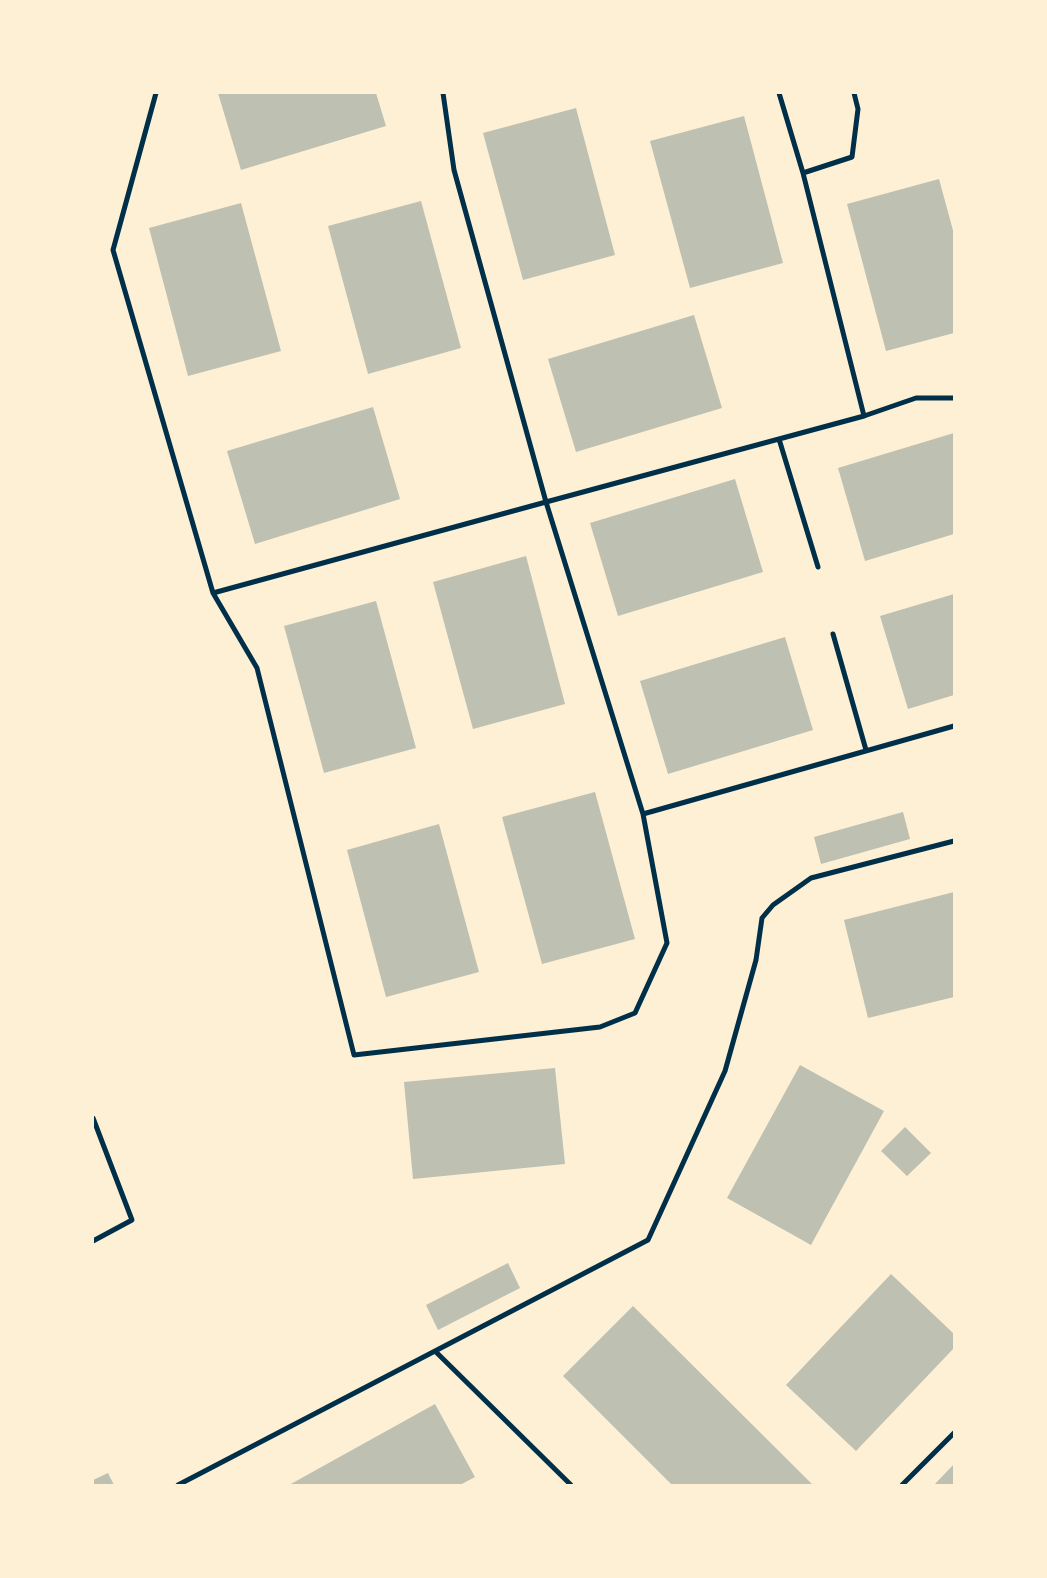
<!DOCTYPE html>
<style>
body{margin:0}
#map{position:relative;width:1047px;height:1578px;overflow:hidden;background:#fdf0d5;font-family:"Sofia Sans Condensed",sans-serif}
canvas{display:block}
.frame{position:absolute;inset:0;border:94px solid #fdf0d5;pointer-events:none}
</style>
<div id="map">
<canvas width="1047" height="1578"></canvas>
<div class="frame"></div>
</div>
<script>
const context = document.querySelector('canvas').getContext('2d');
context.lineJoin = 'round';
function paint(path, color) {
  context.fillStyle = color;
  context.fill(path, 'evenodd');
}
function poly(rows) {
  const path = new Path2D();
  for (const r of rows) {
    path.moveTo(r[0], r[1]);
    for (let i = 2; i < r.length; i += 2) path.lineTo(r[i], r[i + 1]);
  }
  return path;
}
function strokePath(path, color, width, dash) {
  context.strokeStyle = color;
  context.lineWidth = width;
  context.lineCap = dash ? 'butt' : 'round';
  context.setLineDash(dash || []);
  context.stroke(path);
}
paint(poly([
 [218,93,376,93,386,126,241,170],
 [576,108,615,255,523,280,483,133],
 [744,116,783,263,690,288,650,141],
 [939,179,954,234,954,333,886,351,847,204],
 [421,201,461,348,368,374,328,226],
 [241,203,281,351,188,376,149,228],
 [694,315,722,408,576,452,548,359],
 [373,407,400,499,255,544,227,451],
 [954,433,954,534,865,561,838,468],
 [735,479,763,572,618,616,590,523],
 [526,556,565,704,473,729,433,582],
 [954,594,954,695,908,709,880,616],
 [376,601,416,748,324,773,284,626],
 [785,637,813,730,668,774,640,681],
 [595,792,635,939,542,964,502,817],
 [903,812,910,839,821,864,814,837],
 [439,824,479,972,386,997,347,850],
 [954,892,954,997,868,1018,844,920],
 [800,1065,884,1111,811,1245,727,1198],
 [555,1068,565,1164,413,1179,404,1082],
 [905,1127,931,1153,907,1176,881,1151],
 [508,1263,520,1288,438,1330,426,1305],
 [891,1274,954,1334,954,1348,856,1451,786,1385],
 [633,1306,813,1485,672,1485,563,1376],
 [435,1404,475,1477,460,1485,289,1485],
 [954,1464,954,1485,934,1485],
 [108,1473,114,1485,93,1485,93,1480]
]), '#bec0b2');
strokePath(poly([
 [156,93,113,250,213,593,257,668,354,1055,600,1027,635,1013,667,943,643,814,954,726],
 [443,93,454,170,546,502,864,416,803,173,852,157,858,109,854,93],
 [779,93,803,173],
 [864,416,916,398,954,398],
 [779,439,818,567],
 [213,593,546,502,643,814],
 [833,634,866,750],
 [93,1118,132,1220,93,1241],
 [435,1351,571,1485],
 [178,1485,648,1240,725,1071,756,960,762,918,773,905,811,878,954,841],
 [902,1485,954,1433]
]), '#003049', 5);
</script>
